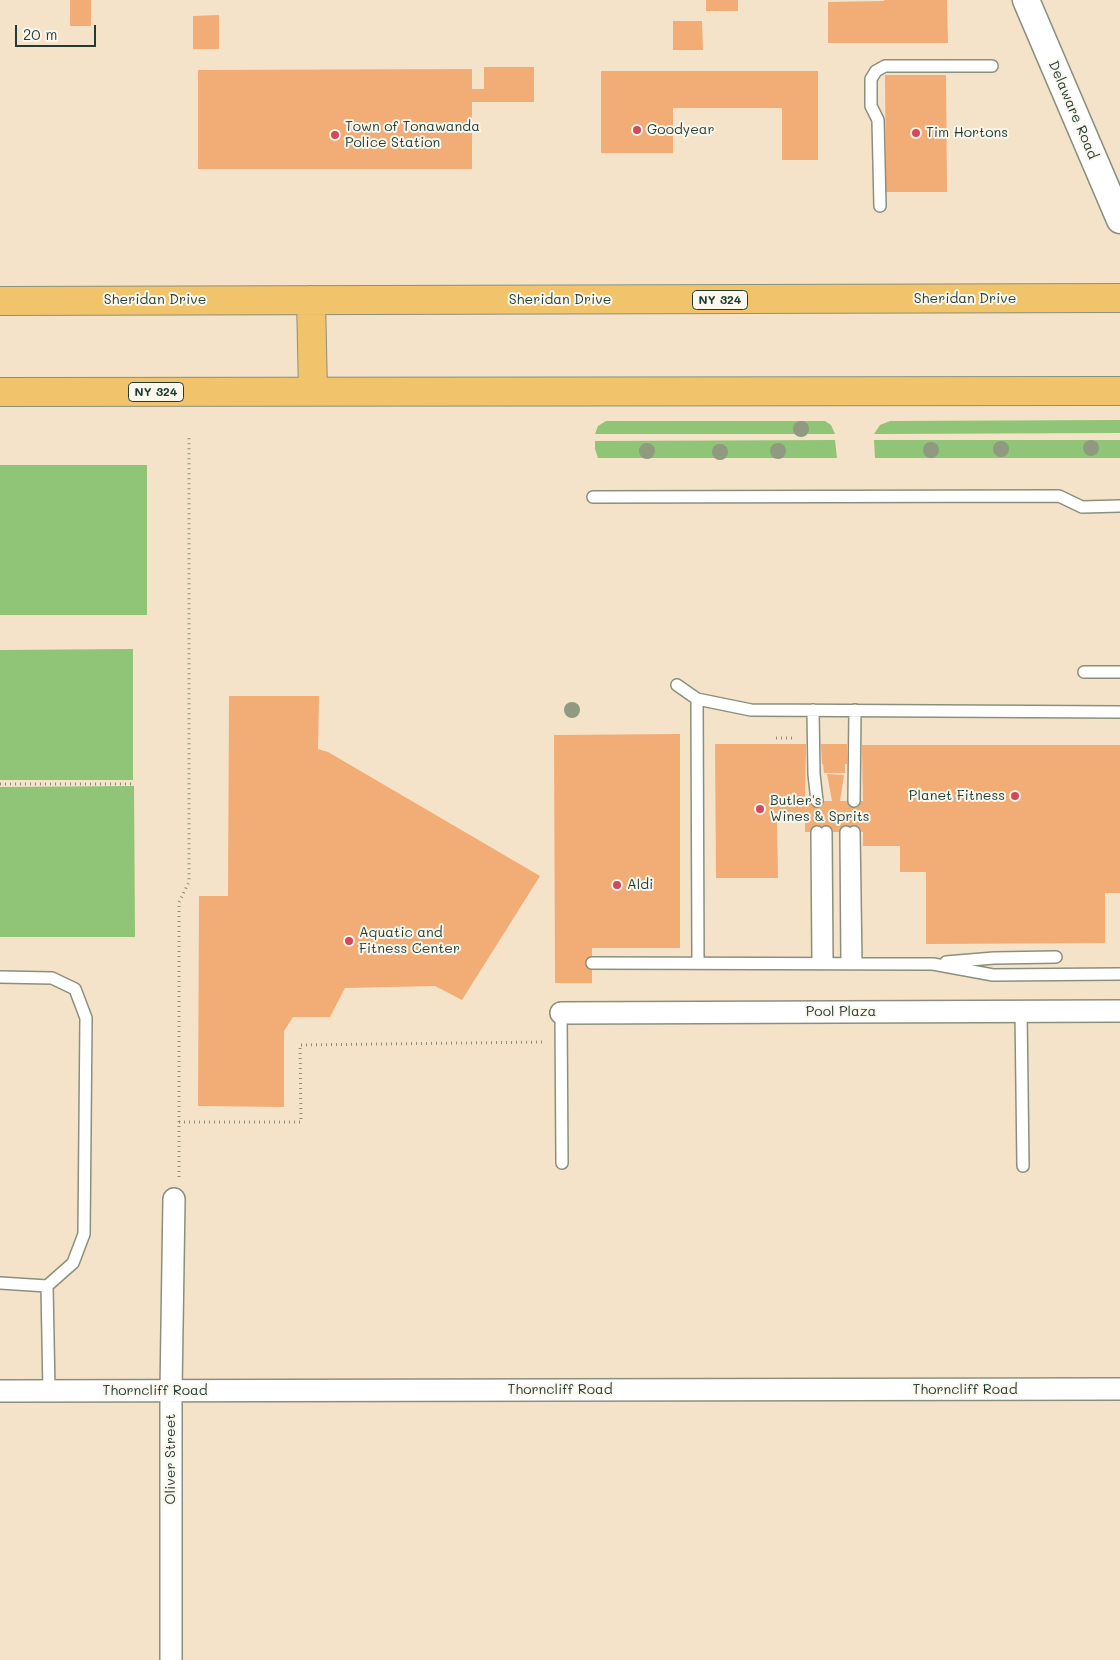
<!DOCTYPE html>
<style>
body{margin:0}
#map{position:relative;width:1120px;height:1660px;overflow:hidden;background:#f5e3c9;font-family:Mali,sans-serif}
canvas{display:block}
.scale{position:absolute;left:15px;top:25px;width:81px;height:22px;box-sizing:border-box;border:2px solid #1f3d34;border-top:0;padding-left:6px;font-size:15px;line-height:18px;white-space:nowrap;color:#1f3d34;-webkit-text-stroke:4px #fbf7ec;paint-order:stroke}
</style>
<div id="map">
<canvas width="1120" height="1660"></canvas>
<div class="scale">20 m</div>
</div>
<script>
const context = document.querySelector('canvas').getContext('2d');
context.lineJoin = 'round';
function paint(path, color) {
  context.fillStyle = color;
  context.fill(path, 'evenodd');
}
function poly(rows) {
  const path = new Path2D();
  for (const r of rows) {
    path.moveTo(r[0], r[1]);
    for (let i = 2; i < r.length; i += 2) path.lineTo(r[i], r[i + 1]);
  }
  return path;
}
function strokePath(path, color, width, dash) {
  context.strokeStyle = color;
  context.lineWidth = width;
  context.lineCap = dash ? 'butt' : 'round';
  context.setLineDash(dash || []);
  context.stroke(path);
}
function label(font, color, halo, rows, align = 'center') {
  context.font = font + ' Mali,sans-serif';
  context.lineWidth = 4;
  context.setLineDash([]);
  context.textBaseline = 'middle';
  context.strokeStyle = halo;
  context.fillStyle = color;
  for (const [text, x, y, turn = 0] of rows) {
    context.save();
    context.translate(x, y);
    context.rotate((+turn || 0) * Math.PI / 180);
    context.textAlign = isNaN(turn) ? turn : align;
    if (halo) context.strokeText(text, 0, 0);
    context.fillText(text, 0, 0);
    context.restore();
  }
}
paint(poly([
 [1120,420,1120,433,874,434,880,425,890,421],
 [606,421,825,421,831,425,835,434,595,434,598,426],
 [835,440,837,458,598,458,595,449,595,441],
 [874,440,1120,440,1120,458,875,458],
 [0,465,147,465,147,615,0,615],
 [133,649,133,780,0,780,0,650],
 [134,786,135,937,0,937,0,787]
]), '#90c476');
paint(poly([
 [70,0,91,0,91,26,70,26],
 [706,0,738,0,738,11,706,11],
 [884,0,947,0,948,43,828,43,828,2,884,1],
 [219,15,219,49,193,49,193,16],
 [673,21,702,21,703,50,673,50],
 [484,67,534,67,534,102,472,102,472,169,198,169,198,70,472,69,472,89,484,89],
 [601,71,818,71,818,160,782,160,782,108,673,108,673,153,601,153],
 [885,75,946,75,947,192,886,192],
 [229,696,319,696,318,749,328,752,540,876,462,1000,435,986,345,988,330,1017,293,1017,284,1031,284,1107,198,1106,199,896,228,896],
 [680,734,680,948,592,948,592,983,555,983,554,735],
 [715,744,806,744,805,801,832,801,827,774,844,775,840,801,863,801,862,745,1120,745,1120,893,1105,893,1105,943,926,944,926,872,900,872,900,846,863,846,863,832,805,832,805,817,777,817,778,878,716,878],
 [821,744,847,744,847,764,845,764,845,773,824,773,823,764,822,764]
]), '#f2ac76');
const service = poly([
 [880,206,878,120,871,106,871,79,876,71,885,66,992,66],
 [593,497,1059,496,1082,507,1120,506],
 [1084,672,1120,672],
 [677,685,697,699,751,710,1120,712],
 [697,699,698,962],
 [813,710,814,774,817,801],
 [854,801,855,710],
 [817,832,818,963],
 [826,832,827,963],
 [846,832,847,963],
 [854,832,856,963],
 [946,962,994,958,1056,957],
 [592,963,933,964,993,975,1120,974],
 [0,977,52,978,75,989,86,1018,84,1234,73,1263,47,1286,0,1283],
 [1021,1011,1023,1166],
 [561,1013,562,1163],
 [47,1286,49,1391]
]);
const minor = poly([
 [561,1013,1120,1011],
 [0,1391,1120,1389],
 [171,1660,171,1391,174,1199]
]);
const tertiary = poly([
 [1026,0,1120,220]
]);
const primary = poly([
 [311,300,313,391],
 [0,301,1120,298],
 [0,392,1120,391]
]);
strokePath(service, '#8a907e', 14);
strokePath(minor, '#8a907e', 24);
strokePath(tertiary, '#8a907e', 29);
strokePath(primary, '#8a907e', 30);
strokePath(poly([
 [776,738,794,738],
 [0,784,133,784],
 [179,1122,301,1122,300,1045,543,1042],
 [179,1177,179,902,189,882,189,438]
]), '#8a907e', 3, [1, 4]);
strokePath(service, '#fff', 11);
strokePath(minor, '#fff', 21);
strokePath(tertiary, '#fff', 26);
strokePath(primary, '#f1c36a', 28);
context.fillStyle = '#8f9a80';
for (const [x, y] of [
 [801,429],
 [1091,448],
 [1001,449],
 [931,450],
 [647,451],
 [778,451],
 [720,452],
 [572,710]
]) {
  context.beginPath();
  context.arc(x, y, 8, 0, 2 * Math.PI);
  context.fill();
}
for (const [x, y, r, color] of [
 [637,130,5,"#d1495b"],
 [916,133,5,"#d1495b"],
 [335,135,5,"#d1495b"],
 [1015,796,5,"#d1495b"],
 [760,809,5,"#d1495b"],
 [617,885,5,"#d1495b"],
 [349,941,5,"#d1495b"]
]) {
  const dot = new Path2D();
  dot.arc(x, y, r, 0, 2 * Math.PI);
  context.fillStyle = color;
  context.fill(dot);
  strokePath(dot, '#fbf7ec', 2);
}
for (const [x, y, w] of [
 [720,300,55],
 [156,392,55]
]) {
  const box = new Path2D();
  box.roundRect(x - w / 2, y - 9.5, w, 19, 4);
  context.fillStyle = '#fbf7ec';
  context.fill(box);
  strokePath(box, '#1f3d34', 1);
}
label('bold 12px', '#1f3d34', null, [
 ["NY 324",720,300],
 ["NY 324",156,392]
]);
label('14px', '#1f3d34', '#fbf7ec', [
 ["Delaware Road",1073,110,67],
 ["Sheridan Drive",965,299],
 ["Sheridan Drive",155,300],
 ["Sheridan Drive",560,300],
 ["Pool Plaza",841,1012],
 ["Thorncliff Road",560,1390],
 ["Thorncliff Road",965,1390],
 ["Thorncliff Road",155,1391],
 ["Oliver Street",171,1459,-90]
]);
label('14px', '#1f3d34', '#fbf7ec', [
 ["Town of Tonawanda",345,127],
 ["Police Station",345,143],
 ["Goodyear",647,130],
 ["Tim Hortons",926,133],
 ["Planet Fitness",1005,796,"right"],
 ["Butler's",770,801],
 ["Wines & Sprits",770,817],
 ["Aldi",627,885],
 ["Aquatic and",359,933],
 ["Fitness Center",359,949]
], 'left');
</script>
